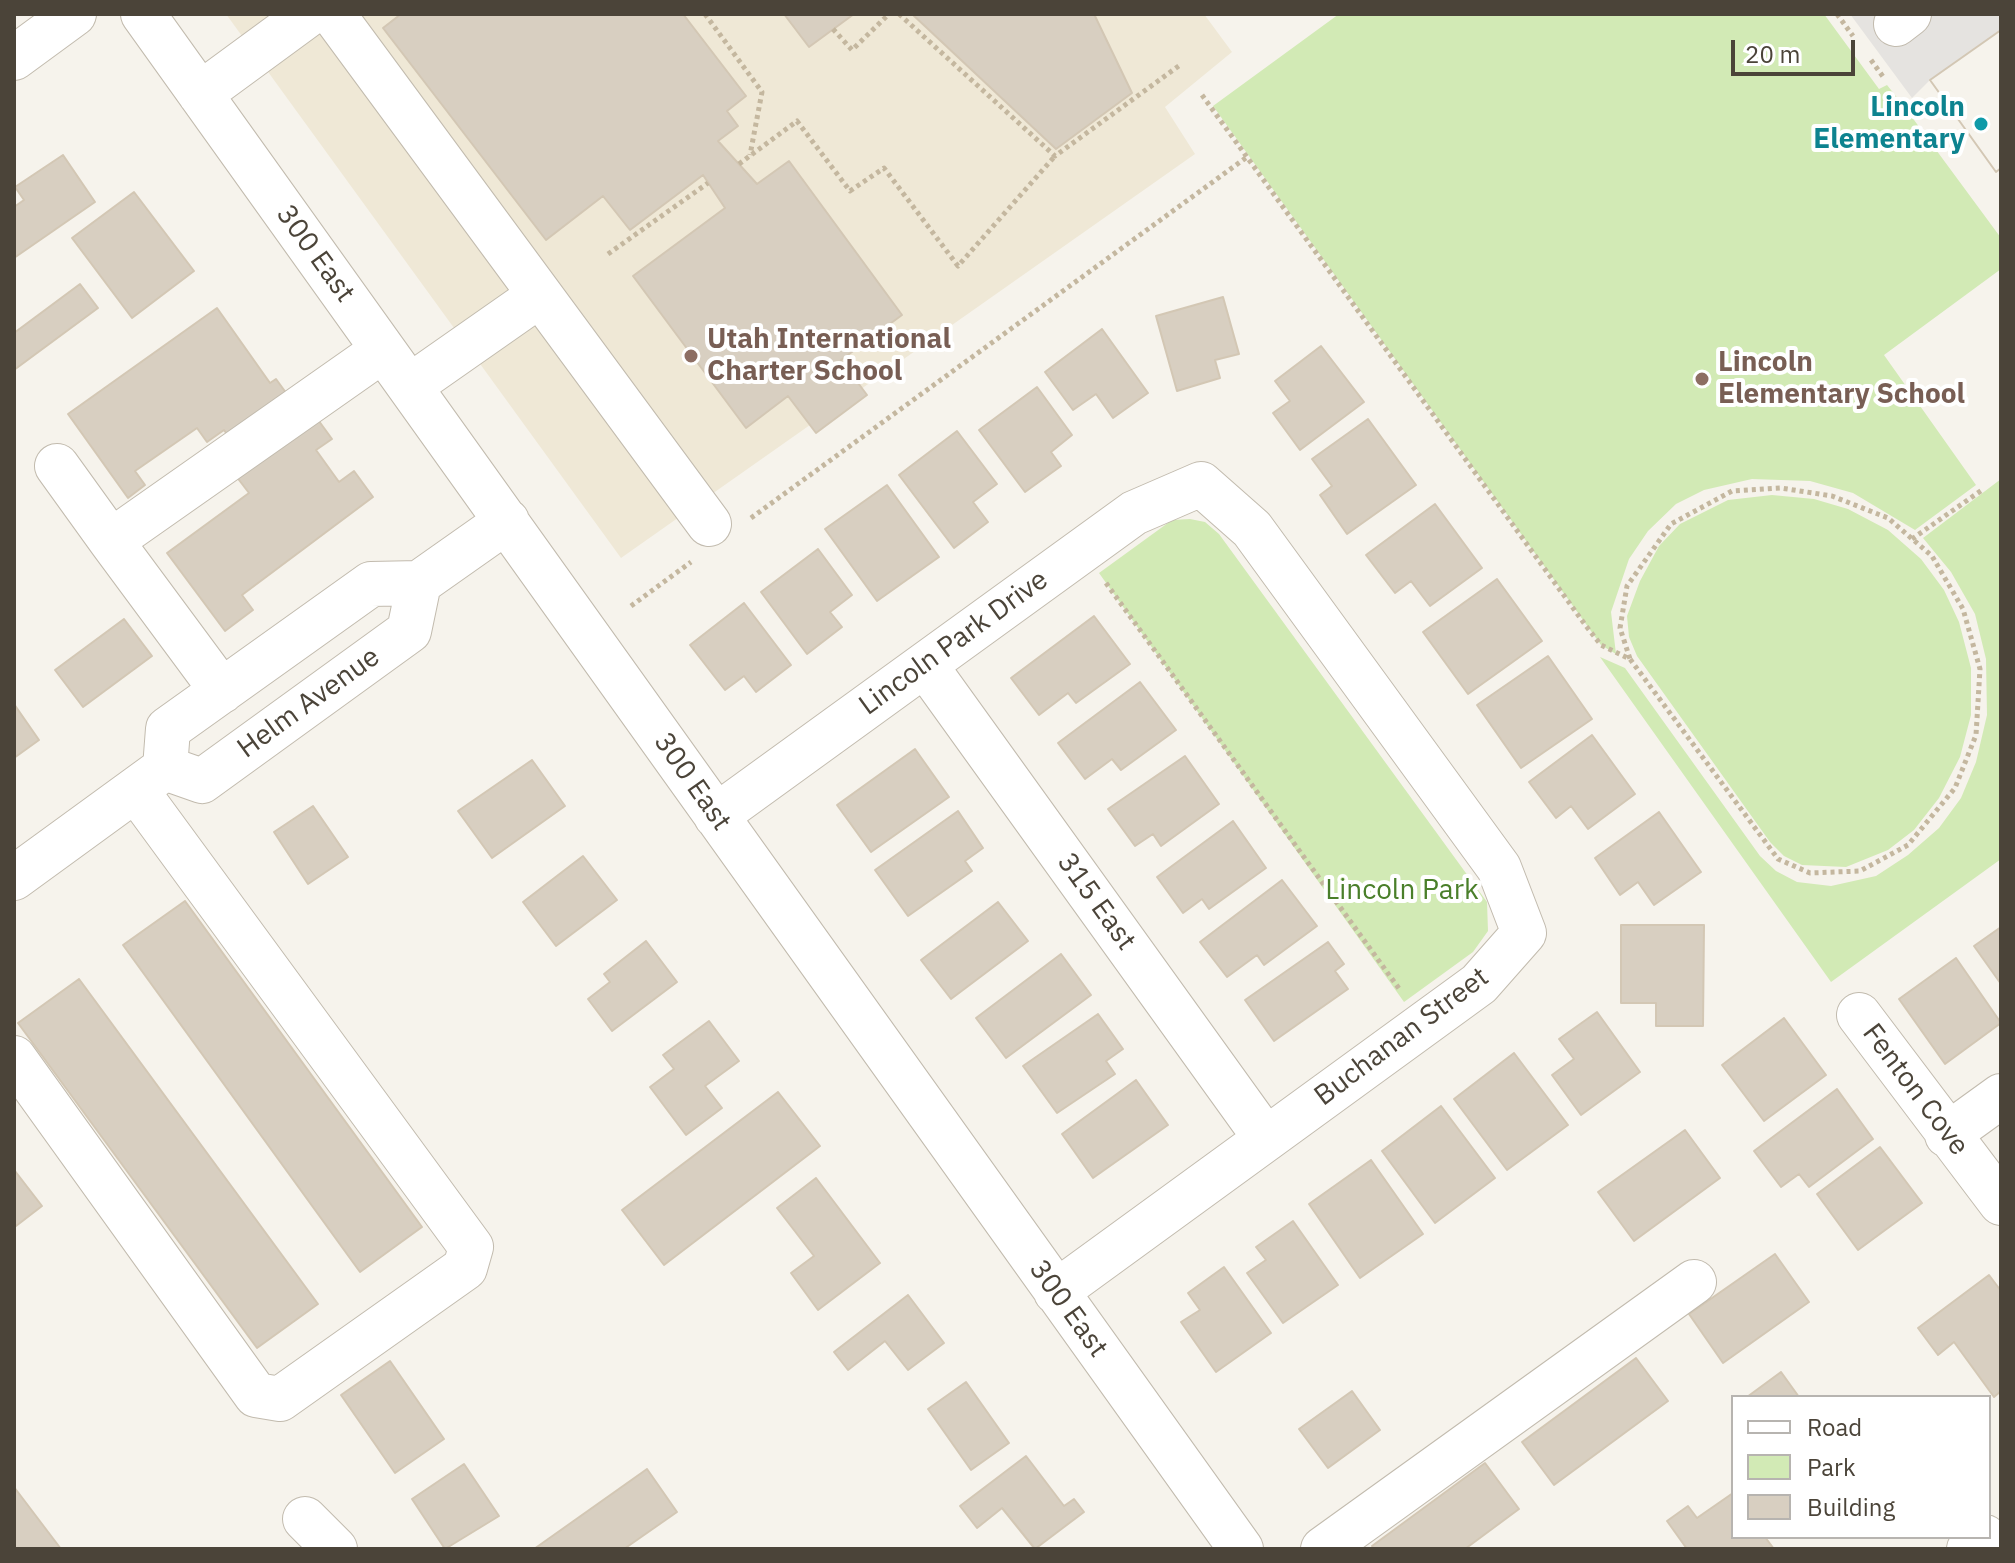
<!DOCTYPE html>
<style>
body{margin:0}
#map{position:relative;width:2015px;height:1563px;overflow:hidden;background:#f6f3ec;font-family:"IBM Plex Sans",sans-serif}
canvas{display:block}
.frame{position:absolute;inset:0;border:16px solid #4b4439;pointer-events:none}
.legend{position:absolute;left:1731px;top:1395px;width:260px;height:144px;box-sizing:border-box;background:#fff;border:2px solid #b7b4b0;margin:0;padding:10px 14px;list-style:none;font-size:24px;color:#4b4439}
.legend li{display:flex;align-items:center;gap:16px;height:40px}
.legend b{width:40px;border:2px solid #b7b4b0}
.scale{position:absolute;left:1731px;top:40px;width:124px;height:36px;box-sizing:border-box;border:4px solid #4b4439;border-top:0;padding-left:10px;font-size:24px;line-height:28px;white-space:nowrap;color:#4b4439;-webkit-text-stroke:6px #fff;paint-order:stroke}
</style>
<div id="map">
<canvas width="2015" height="1563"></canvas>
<div class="frame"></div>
<ul class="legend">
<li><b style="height:10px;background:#fff"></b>Road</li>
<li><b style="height:22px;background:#d2eab5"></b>Park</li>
<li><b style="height:22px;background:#d8cfc1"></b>Building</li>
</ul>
<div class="scale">20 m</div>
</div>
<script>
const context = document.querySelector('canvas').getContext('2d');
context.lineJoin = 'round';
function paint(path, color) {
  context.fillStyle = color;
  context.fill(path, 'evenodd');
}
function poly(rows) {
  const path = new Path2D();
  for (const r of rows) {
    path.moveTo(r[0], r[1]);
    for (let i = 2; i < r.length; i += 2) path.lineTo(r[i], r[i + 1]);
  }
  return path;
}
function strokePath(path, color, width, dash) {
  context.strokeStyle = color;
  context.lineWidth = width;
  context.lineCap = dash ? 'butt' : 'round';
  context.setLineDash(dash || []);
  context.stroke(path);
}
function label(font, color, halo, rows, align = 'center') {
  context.font = font + ' "IBM Plex Sans",sans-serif';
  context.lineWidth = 8;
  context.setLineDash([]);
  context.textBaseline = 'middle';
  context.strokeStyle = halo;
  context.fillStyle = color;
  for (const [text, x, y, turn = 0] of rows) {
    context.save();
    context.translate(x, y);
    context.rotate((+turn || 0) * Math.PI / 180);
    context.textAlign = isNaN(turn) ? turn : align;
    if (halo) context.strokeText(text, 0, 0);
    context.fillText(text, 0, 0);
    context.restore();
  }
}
paint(poly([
 [226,14,1204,14,1232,52,1165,107,1195,154,621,558]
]), '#efe8d6');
paint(poly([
 [1339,14,1824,14,1879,89,1887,85,1903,105,2001,238,2001,269,1884,355,1976,485,1915,530,1853,493,1810,481,1752,479,1704,490,1676,504,1648,531,1629,559,1611,612,1616,654,1601,645,1213,106],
 [2001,479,2001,859,1831,982,1600,657,1625,668,1760,856,1776,871,1797,882,1831,886,1876,876,1908,855,1939,828,1961,798,1976,762,1987,715,1986,659,1975,614,1951,572,1923,538],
 [1772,495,1814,499,1848,509,1888,530,1921,559,1944,590,1959,622,1971,668,1971,715,1960,757,1939,798,1914,830,1888,850,1846,867,1802,865,1784,856,1770,842,1637,656,1629,637,1627,616,1640,581,1659,546,1680,524,1728,500],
 [1190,519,1205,522,1219,534,1487,902,1488,931,1473,952,1404,1002,1099,573,1172,520]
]), '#d2eab5');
paint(poly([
 [1850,14,2001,14,2001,30,1930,80,1912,98]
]), '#e5e3e0');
const building = poly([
 [401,14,683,14,746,96,727,111,738,126,718,141,757,184,789,161,902,315,841,360,867,395,816,433,788,396,746,428,633,276,725,208,703,175,630,230,603,196,546,240,383,28,401,14],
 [784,14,854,14,809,47,784,14],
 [912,14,1094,14,1132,93,1056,149,912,14],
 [2001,30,2001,168,1996,172,1930,80,2001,30],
 [2001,30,2001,168,1996,172,1930,80,2001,30],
 [63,155,95,202,14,258,14,207,24,200,15,187,63,155],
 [134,192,194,271,132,318,72,238,134,192],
 [80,284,98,308,14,370,14,333,80,284],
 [1223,297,1239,354,1215,360,1220,378,1177,391,1156,316,1223,297],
 [217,308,270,383,276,379,292,401,233,443,224,430,207,442,197,428,135,471,145,485,128,498,68,414,217,308],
 [1102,329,1148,393,1113,418,1096,394,1073,410,1045,372,1102,329],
 [1321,346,1364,402,1300,450,1273,413,1290,401,1275,381,1321,346],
 [1037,387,1072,435,1051,452,1061,466,1025,492,979,430,1037,387],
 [316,417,332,439,316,450,339,482,354,471,373,497,242,595,253,610,225,631,167,553,249,493,236,476,316,417],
 [1368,419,1416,485,1347,534,1320,495,1332,486,1312,459,1368,419],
 [957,431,997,484,973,502,988,522,954,548,899,475,957,431],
 [887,485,939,557,877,601,825,529,887,485],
 [1435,504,1482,568,1430,606,1411,581,1395,593,1366,555,1435,504],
 [818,549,852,595,830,612,842,627,807,654,761,592,818,549],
 [1497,579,1542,641,1468,694,1423,632,1497,579],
 [744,603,791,665,756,692,744,676,725,690,690,645,744,603],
 [1094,616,1130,664,1076,703,1068,693,1039,715,1011,678,1094,616],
 [124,619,152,656,83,707,55,670,124,619],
 [1548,656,1592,719,1521,768,1477,705,1548,656],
 [1140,682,1176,730,1121,770,1112,759,1085,779,1058,743,1140,682],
 [14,704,39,740,14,758,14,704],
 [1592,735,1635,794,1588,829,1571,806,1556,818,1529,782,1592,735],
 [915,749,949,797,871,852,837,805,915,749],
 [1185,756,1219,804,1161,846,1153,834,1135,846,1108,809,1185,756],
 [532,760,565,806,492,858,458,811,532,760],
 [313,806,348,857,308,884,274,832,313,806],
 [958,811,983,848,965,861,972,871,908,916,875,870,958,811],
 [1659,812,1701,872,1654,905,1638,882,1620,895,1595,858,1659,812],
 [1233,821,1266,868,1209,909,1202,899,1183,913,1157,877,1233,821],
 [583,856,617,900,556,946,523,902,583,856],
 [1282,880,1317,926,1264,965,1257,955,1227,977,1200,942,1282,880],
 [185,901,422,1227,360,1272,123,945,185,901],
 [998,902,1028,941,951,999,921,960,998,902],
 [1621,925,1704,925,1703,1026,1656,1026,1656,1003,1621,1003,1621,925],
 [2001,927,2001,984,1974,946,2001,927],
 [646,941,677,982,612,1031,588,999,610,982,604,974,646,941],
 [1328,942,1344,964,1335,971,1348,989,1274,1041,1245,1000,1328,942],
 [1061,954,1091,995,1006,1058,976,1018,1061,954],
 [1956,958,2001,1023,1945,1064,1899,999,1956,958],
 [79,979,318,1304,257,1348,18,1023,79,979],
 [1597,1012,1640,1072,1581,1115,1552,1075,1574,1059,1559,1039,1597,1012],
 [1098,1014,1123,1049,1106,1061,1115,1074,1057,1113,1023,1066,1098,1014],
 [1784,1018,1826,1075,1764,1121,1722,1065,1784,1018],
 [709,1021,739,1061,705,1086,722,1108,686,1135,650,1087,674,1069,663,1055,709,1021],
 [1514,1053,1568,1125,1507,1170,1454,1099,1514,1053],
 [1136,1080,1168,1125,1093,1178,1062,1134,1136,1080],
 [1837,1089,1873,1139,1809,1187,1799,1174,1781,1187,1754,1151,1837,1089],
 [778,1092,820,1146,664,1265,622,1210,778,1092],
 [1441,1106,1495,1178,1435,1223,1382,1151,1441,1106],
 [1685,1130,1720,1178,1634,1241,1598,1192,1685,1130],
 [1880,1147,1922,1203,1858,1250,1817,1194,1880,1147],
 [1371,1160,1423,1234,1360,1278,1309,1204,1371,1160],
 [15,1171,42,1206,16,1226,14,1223,15,1171],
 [816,1178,880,1263,818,1310,791,1273,814,1256,777,1208,816,1178],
 [1293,1221,1338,1285,1283,1323,1247,1273,1266,1260,1256,1247,1293,1221],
 [1775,1254,1809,1302,1723,1363,1689,1314,1775,1254],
 [1224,1267,1271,1333,1216,1372,1181,1322,1200,1310,1188,1293,1224,1267],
 [1989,1275,2001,1291,2001,1391,1994,1397,1954,1342,1938,1355,1918,1328,1989,1275],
 [908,1295,944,1343,908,1370,885,1341,848,1370,834,1352,908,1295],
 [1636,1358,1668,1401,1554,1485,1522,1442,1636,1358],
 [390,1361,444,1439,395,1473,341,1395,390,1361],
 [1781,1372,1799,1397,1747,1397,1781,1372],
 [966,1382,1009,1443,971,1470,928,1409,966,1382],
 [1352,1391,1380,1430,1328,1468,1299,1429,1352,1391],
 [1026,1456,1064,1506,1074,1499,1084,1512,1035,1549,1002,1508,977,1528,960,1506,1026,1456],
 [1485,1463,1519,1509,1465,1549,1374,1549,1372,1546,1485,1463],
 [464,1464,499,1516,445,1549,412,1499,464,1464],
 [647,1469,677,1512,624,1549,534,1549,647,1469],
 [14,1487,61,1549,14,1549,14,1487],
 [1733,1493,1733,1537,1765,1537,1774,1549,1687,1549,1667,1521,1688,1506,1697,1518,1733,1493]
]);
paint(building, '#d8cfc1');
strokePath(building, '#d3c7b4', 2);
const minor = poly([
 [143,14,1241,1549],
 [333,14,709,524],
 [1896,24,1909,14],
 [14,58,74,14],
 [200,94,309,14],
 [410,386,540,295],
 [57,466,111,541],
 [925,665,1266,1139],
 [222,691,111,541,383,350],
 [165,768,202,781,409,631,419,583],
 [716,816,1134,513,1201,484,1252,529,1499,868,1524,933,1479,984,1056,1292],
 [14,878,165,768,168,729,371,584,419,583,507,521],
 [1859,1015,2001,1203],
 [14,1058,256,1395,280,1399,465,1268,471,1247,136,790],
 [1947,1135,2001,1096],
 [305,1519,335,1549],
 [1323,1549,1694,1282],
 [1969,1549,1985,1537]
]);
strokePath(minor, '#c2bbae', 46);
strokePath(poly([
 [705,14,762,92,750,155],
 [899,14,1055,156,1180,65],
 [1837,14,1853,36],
 [833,29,852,50,889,14],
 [1871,60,1884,78],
 [1202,95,1586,626,1601,645,1630,659,1778,859,1810,873,1860,871,1908,845,1955,788,1976,735,1980,669,1963,609,1932,556,1888,518,1832,496,1781,488,1732,491,1671,524,1627,586,1620,628,1630,659],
 [739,164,797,121,850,191,884,168,958,266,1055,156],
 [608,254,708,183],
 [751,518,1247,157],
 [1912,539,1982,490],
 [1106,583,1400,990],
 [631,606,691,562]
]), '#c4b79f', 5, [4, 4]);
strokePath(minor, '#fff', 44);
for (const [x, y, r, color] of [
 [1981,124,8,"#0f9aa8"],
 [691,356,8,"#8d6e63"],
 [1702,379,8,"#8d6e63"]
]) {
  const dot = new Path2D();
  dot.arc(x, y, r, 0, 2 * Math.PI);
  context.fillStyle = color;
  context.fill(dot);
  strokePath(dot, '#fff', 3);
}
label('bold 28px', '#0d838f', '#fff', [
 ["Lincoln",1965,108],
 ["Elementary",1965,140]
], 'right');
label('28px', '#4b4439', '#fff', [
 ["300 East",315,254,54],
 ["Lincoln Park Drive",954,643,-36],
 ["Helm Avenue",309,703,-36],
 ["300 East",692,782,55],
 ["315 East",1096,902,54],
 ["Buchanan Street",1402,1037,-37],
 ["Fenton Cove",1915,1090,53],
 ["300 East",1068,1309,54]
]);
label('bold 28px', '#785e54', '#fff', [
 ["Utah International",707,340],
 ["Charter School",707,372],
 ["Lincoln",1718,363],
 ["Elementary School",1718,395]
], 'left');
label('28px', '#4a7f2a', '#fff', [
 ["Lincoln Park",1402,891]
]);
</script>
